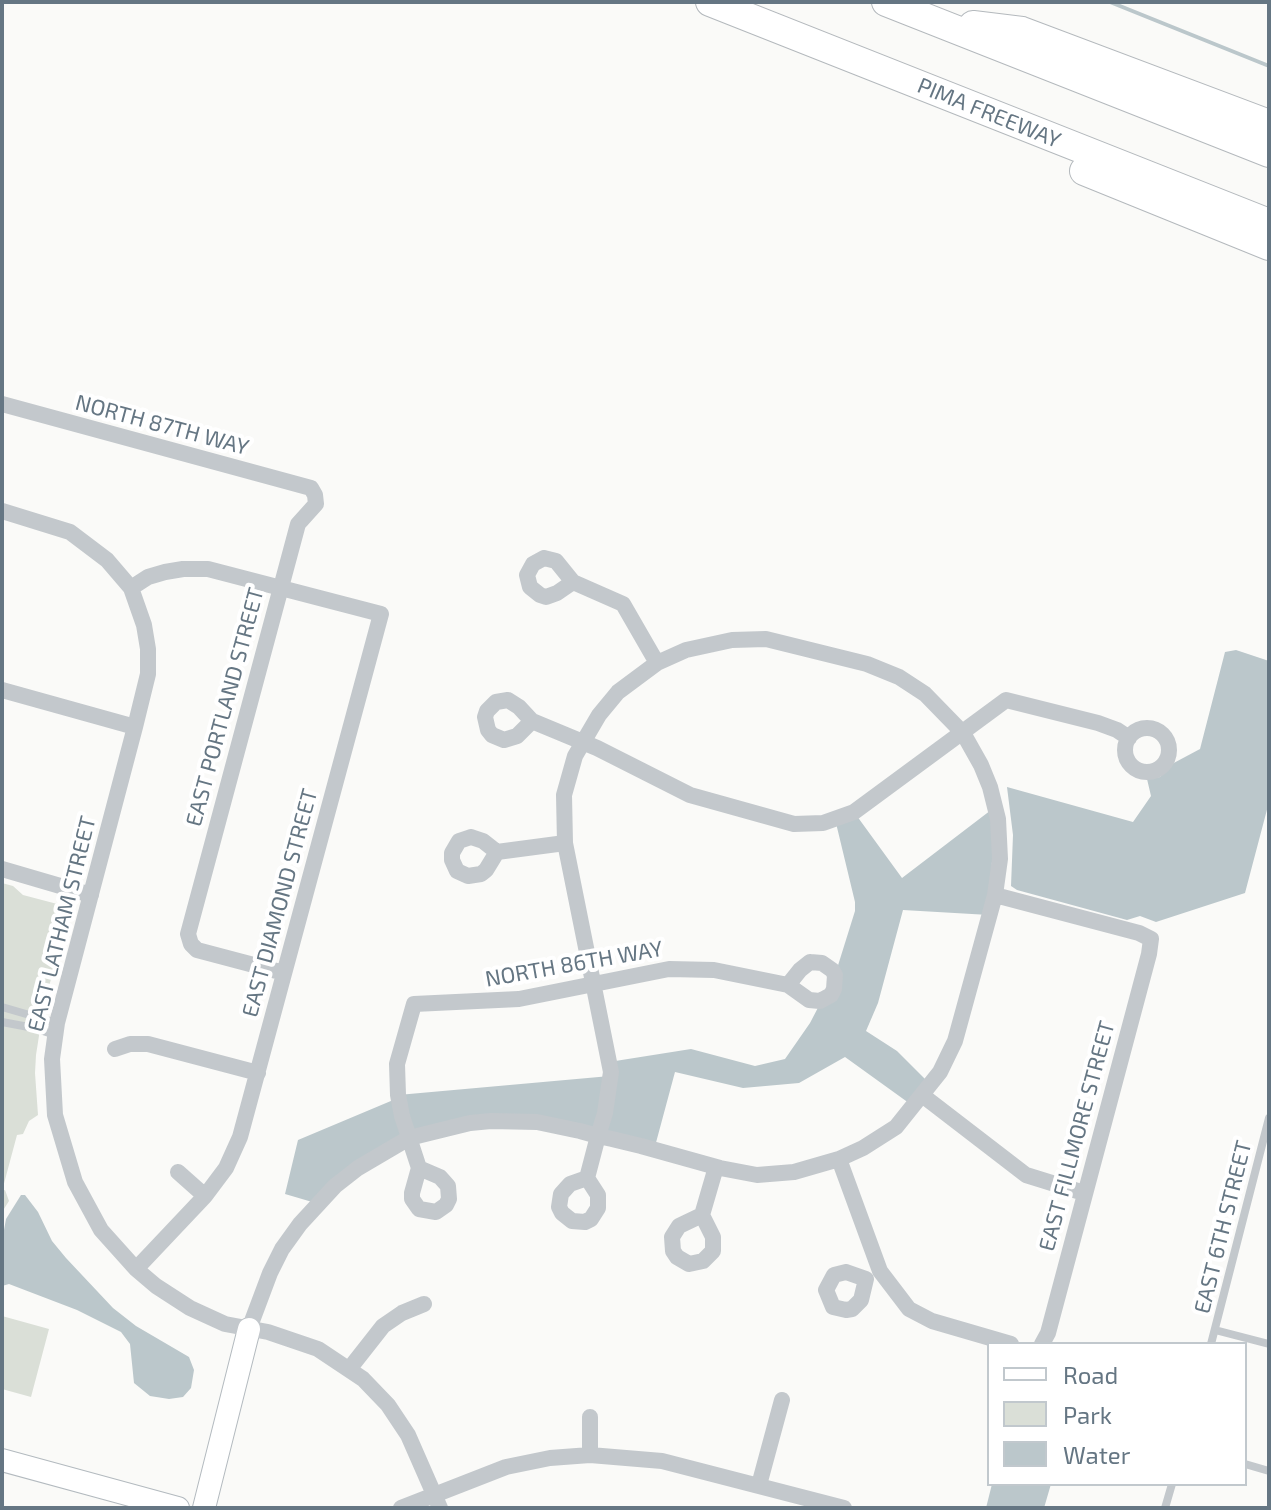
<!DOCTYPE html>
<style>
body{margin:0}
#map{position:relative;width:1271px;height:1510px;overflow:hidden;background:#fafaf8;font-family:"Exo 2",sans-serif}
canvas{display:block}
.frame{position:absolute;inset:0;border:4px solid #657683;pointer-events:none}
.legend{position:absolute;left:987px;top:1342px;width:260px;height:144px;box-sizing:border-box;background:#fff;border:2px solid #c1c8cd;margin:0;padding:10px 14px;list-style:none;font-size:24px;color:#657683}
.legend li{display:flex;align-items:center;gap:16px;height:40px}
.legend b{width:40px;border:2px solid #c1c8cd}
</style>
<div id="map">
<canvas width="1271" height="1510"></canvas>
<div class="frame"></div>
<ul class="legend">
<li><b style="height:10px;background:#fff"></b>Road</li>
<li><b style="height:22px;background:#dadfd7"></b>Park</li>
<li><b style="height:22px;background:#bbc7cb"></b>Water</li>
</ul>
</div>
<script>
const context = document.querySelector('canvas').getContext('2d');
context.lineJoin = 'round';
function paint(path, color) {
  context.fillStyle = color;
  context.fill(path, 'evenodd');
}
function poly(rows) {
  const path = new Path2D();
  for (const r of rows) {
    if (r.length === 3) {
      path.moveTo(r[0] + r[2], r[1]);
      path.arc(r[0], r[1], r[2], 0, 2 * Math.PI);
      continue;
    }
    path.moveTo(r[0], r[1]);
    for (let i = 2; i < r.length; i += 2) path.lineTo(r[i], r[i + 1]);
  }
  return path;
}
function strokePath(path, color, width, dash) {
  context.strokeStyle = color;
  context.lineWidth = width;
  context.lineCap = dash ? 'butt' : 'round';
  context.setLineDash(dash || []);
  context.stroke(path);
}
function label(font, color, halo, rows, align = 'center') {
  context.font = font + ' "Exo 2",sans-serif';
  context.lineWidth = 8;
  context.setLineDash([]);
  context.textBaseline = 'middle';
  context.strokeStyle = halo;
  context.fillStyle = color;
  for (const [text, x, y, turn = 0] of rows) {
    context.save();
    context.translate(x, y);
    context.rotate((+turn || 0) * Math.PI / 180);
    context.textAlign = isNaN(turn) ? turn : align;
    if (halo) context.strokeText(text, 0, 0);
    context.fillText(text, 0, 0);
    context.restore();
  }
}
paint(poly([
 [2,883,13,886,23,895,61,905,68,913,43,1010,36,1055,35,1073,38,1115,29,1121,23,1134,17,1135,2,1191,5,1190,9,1201,2,1212],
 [2,1316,49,1329,31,1397,2,1389]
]), '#dadfd7');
paint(poly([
 [1236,650,1269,661,1269,802,1245,893,1156,922,1140,916,1127,920,1017,890,1011,886,1013,835,1007,787,1133,822,1151,796,1147,779,1160,777,1170,765,1200,749,1225,652],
 [995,807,989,915,903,910,878,1003,866,1031,897,1051,930,1084,913,1106,845,1057,799,1083,743,1088,675,1072,654,1150,537,1122,409,1138,319,1204,285,1194,298,1140,398,1098,398,1095,610,1076,609,1062,691,1049,755,1066,785,1059,810,1023,835,975,855,911,855,902,835,819,854,812,902,878],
 [21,1195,25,1195,38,1212,52,1241,66,1258,113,1308,136,1326,189,1357,194,1370,191,1388,183,1397,169,1399,150,1396,134,1383,130,1344,121,1332,77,1310,9,1284,2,1286,2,1241,6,1219],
 [992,1484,1051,1484,1044,1508,986,1508]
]), '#bbc7cb');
strokePath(poly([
 [1110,2,1269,66]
]), '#bbc7cb', 4);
const secondary = poly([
 [2,1460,178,1508],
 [204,1508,249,1329]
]);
const highway = poly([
 [710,2,1269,223],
 [886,2,1269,153],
 [973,25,1022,31,1269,124],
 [1084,171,1269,246]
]);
strokePath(secondary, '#b3babf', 24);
strokePath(highway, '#b4b9bd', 30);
strokePath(poly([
 [2,1007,57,1023],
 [2,1022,34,1028,55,1035],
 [1215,1330,1269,1344],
 [1211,1344,1269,1118],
 [1245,1464,1269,1471],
 [1165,1508,1172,1484]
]), '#c3c8cc', 8);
strokePath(poly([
 [2,404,311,488,315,495,316,504,298,524,188,934,191,944,197,950,284,973],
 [2,511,70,532,107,560,131,588,144,625,148,649,148,674,135,727,57,1023,52,1059,55,1115,75,1182,101,1230,136,1269,156,1286,190,1308,225,1324,268,1332,318,1349,363,1379,388,1405,408,1435,440,1508],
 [544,558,556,561,573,582,557,593,546,597,540,595,530,587,527,575,533,564,544,558],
 [573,582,623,604,657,663],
 [131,588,148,577,165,572,183,569,208,569,381,614,240,1137,226,1168,205,1196,136,1269],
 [2,690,135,727],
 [508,700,519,707,532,721,517,736,504,740,492,735,488,730,485,717,487,711,496,702,508,700],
 [532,721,597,748,690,795,794,824,823,823,854,812,1006,700,1098,723,1117,730,1129,738],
 [1147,750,22],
 [471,837,483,841,497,852,486,870,481,874,468,876,457,871,452,860,452,853,459,841,471,837],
 [497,852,565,843],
 [2,869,91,895],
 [995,895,1139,933,1151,939,1149,954,1048,1333,1042,1344],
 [810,962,822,963,832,970,835,975,834,989,831,995,820,1001,809,1000,788,985,800,970,810,962],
 [115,1049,130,1044,148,1044,258,1073],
 [922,1095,1026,1175,1084,1193],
 [839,1159,880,1271,909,1309,932,1321,1011,1344],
 [419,1168,402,1116,398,1095,397,1064,414,1004,519,999,669,969,714,970,788,985],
 [419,1168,440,1177,448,1186,449,1199,446,1205,436,1212,419,1209,412,1199,412,1193,419,1168],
 [178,1172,205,1196],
 [587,1178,598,1195,598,1208,591,1219,585,1222,572,1221,562,1213,559,1207,561,1194,570,1184,587,1178],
 [702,1215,713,1237,713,1251,703,1261,689,1264,677,1257,673,1251,672,1237,679,1226,702,1215],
 [702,1215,716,1167],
 [846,1272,866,1279,861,1300,852,1309,846,1310,833,1307,826,1290,834,1275,846,1272],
 [249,1329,270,1273,282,1249,300,1224,335,1186,358,1168,409,1138,470,1123,491,1121,537,1122,575,1130,580,1131,598,1136,612,1139,641,1146,720,1168,757,1175,794,1172,839,1159,863,1148,896,1127,940,1072,955,1041,995,895,1000,859,998,819,990,787,981,765,963,733,925,694,899,677,867,664,766,639,732,640,686,650,657,663,618,692,599,715,575,756,564,795,565,843,611,1072,605,1113,598,1136,587,1178],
 [350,1368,383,1326,402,1313,424,1304],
 [590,1417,590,1455],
 [759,1485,782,1400],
 [401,1508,506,1467,550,1458,590,1455,662,1461,844,1508]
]), '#c3c8cc', 16);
strokePath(secondary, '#fff', 22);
strokePath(highway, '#fff', 28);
label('22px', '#657683', '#fff', [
 ["PIMA FREEWAY",989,113,22],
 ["NORTH 87TH WAY",162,425,15],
 ["EAST PORTLAND STREET",225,707,-75],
 ["EAST DIAMOND STREET",280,903,-75],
 ["EAST LATHAM STREET",62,924,-76],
 ["NORTH 86TH WAY",574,964,-10],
 ["EAST FILLMORE STREET",1077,1136,-75],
 ["EAST 6TH STREET",1223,1227,-76]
]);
</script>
